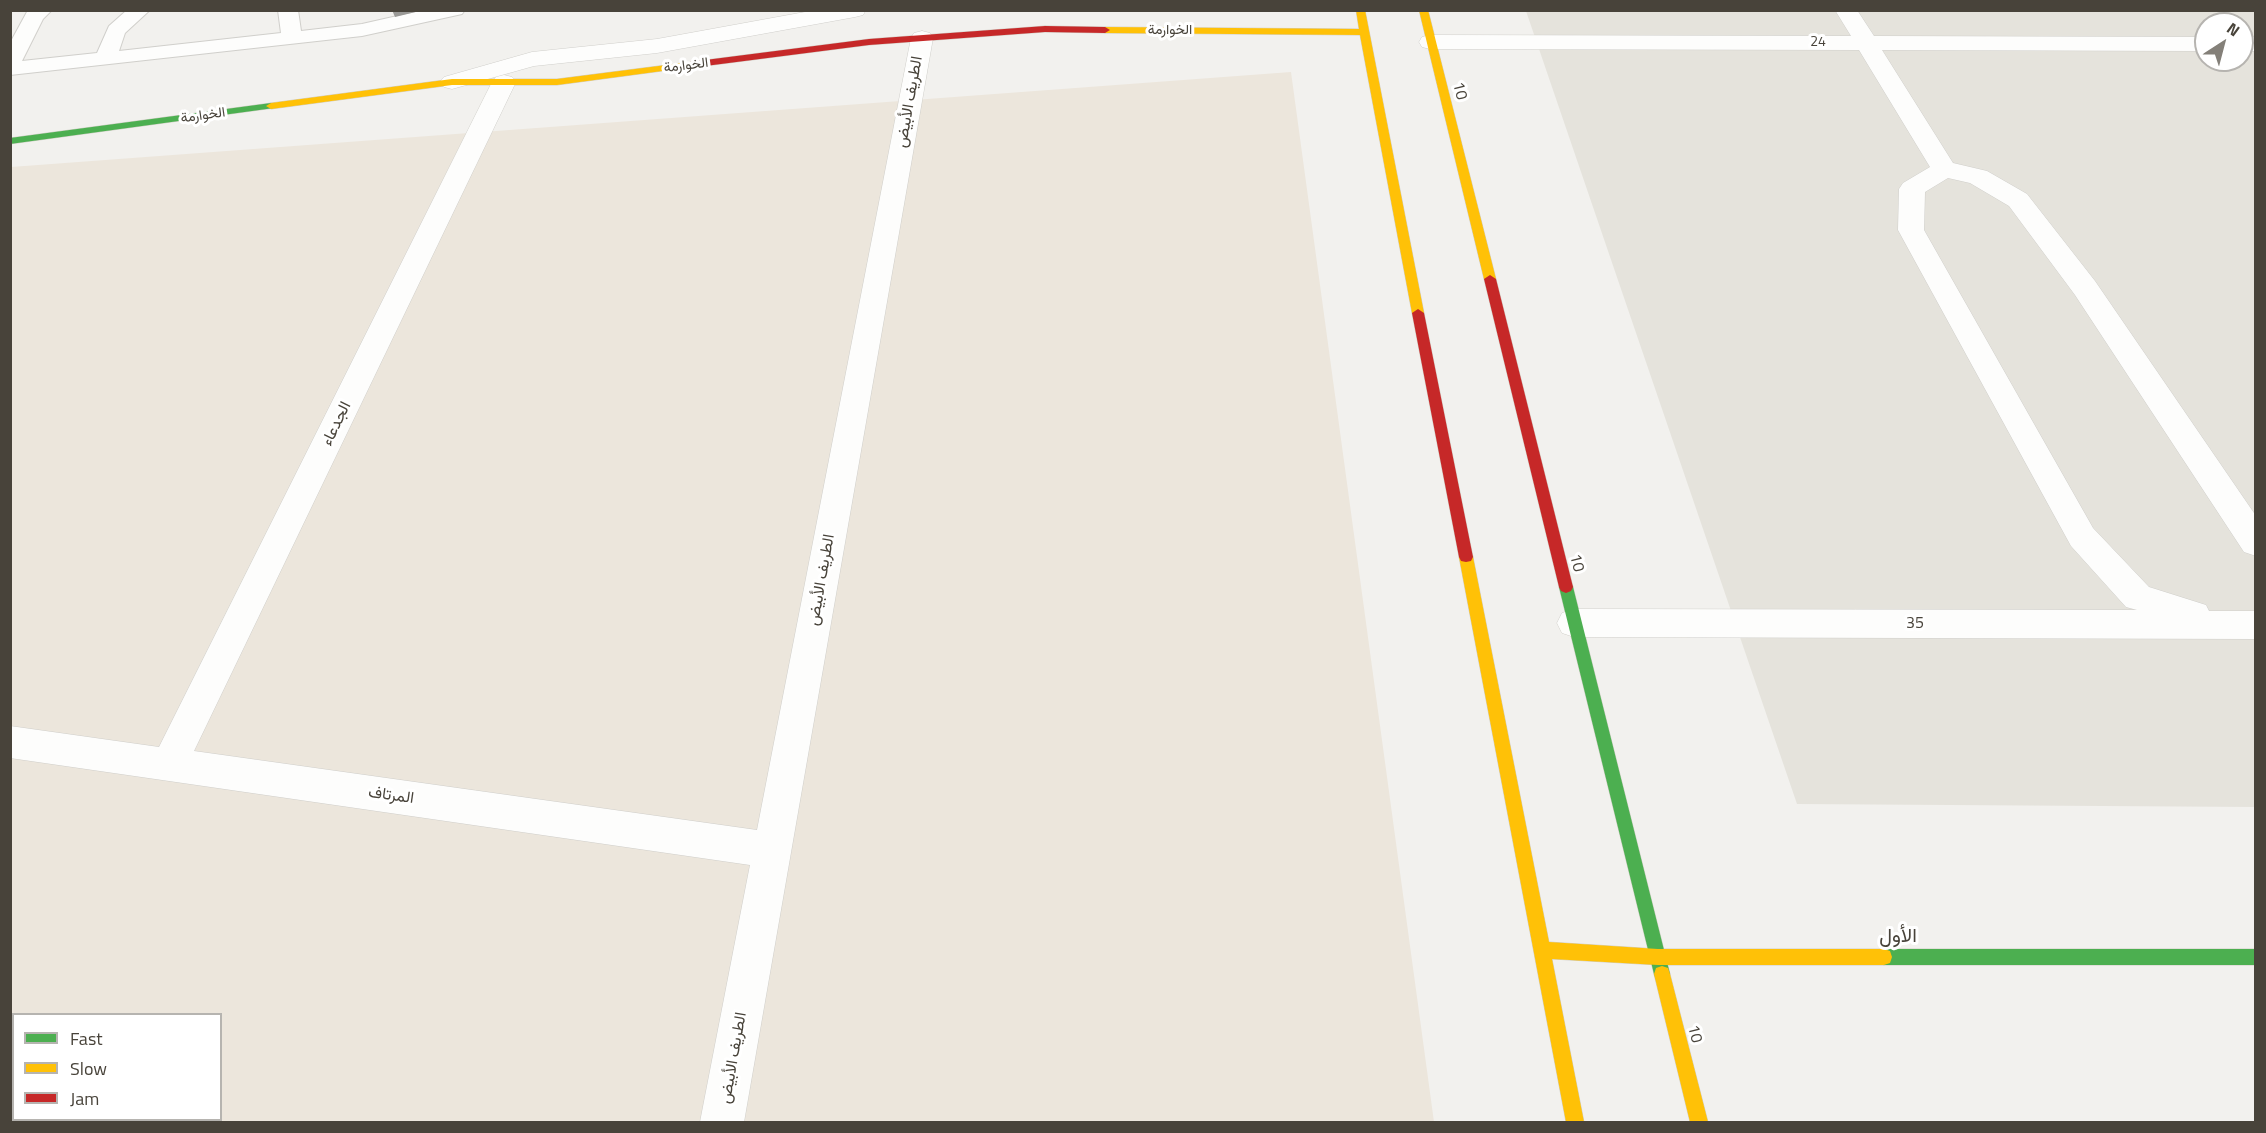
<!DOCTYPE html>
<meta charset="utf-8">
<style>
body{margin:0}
#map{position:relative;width:2266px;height:1133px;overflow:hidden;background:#f2f1ee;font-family:"Titillium Web",sans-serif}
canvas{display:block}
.frame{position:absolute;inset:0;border:12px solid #48433a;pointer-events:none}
.legend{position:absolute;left:12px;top:1013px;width:210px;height:108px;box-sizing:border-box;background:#fff;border:2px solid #b6b4b0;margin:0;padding:8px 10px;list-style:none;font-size:18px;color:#48433a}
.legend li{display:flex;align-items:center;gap:12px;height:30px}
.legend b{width:30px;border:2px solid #b6b4b0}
.north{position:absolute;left:2194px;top:12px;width:60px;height:60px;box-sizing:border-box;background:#fff;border:2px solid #b6b4b0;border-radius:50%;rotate:36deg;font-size:16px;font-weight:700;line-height:24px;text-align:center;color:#48433a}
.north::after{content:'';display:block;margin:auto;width:21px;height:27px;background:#848079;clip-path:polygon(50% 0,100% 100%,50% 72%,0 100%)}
</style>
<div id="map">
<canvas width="2266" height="1133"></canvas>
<div class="frame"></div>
<ul class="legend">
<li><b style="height:8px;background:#4caf50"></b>Fast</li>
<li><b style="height:8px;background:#ffc107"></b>Slow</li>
<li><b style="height:8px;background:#c62828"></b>Jam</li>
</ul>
<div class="north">N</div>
</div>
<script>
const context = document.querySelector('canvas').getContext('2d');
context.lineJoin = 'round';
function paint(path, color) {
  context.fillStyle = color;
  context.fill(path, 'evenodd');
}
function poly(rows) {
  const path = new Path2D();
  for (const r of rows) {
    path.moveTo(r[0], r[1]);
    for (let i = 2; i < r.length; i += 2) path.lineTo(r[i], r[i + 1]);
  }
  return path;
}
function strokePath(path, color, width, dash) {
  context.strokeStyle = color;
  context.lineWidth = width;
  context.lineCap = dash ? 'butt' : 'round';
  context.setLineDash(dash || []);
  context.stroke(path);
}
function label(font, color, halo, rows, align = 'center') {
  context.font = font + ' "Titillium Web",Vazirmatn,sans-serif';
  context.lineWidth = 6;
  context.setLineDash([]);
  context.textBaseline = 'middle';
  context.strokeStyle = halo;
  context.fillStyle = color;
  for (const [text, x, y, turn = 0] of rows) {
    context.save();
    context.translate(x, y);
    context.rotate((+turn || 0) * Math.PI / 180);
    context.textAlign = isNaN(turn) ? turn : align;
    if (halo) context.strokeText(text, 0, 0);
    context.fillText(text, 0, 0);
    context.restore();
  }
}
paint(poly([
 [1526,11,2255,11,2255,807,1797,804],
 [2206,24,2242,24,2242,60,2206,60]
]), '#e5e3dc');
paint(poly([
 [1291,72,1434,1122,11,1122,11,167],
 [14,1014,220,1014,220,1120,14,1120]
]), '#ece6dc');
const lane = poly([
 [28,10,52,10,43,19,22,61,97,53,109,26,127,10,150,10,125,33,119,51,281,33,278,10,298,10,301,31,362,24,424,10,465,10,462,14,362,36,10,75,10,43,28,10]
]);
const street = poly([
 [816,10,866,10,863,15,855,17,657,53,534,66,452,89,444,87,440,82,444,77,532,52,657,39,816,10],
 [1835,10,1857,10,1874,36,2206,37,2206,51,1882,50,1953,163,1987,171,2027,194,2095,281,2256,516,2256,556,2244,552,2075,295,2009,206,1970,183,1948,178,1925,192,1924,230,2093,528,2149,587,2206,605,2209,611,2256,611,2256,639,1574,637,1562,633,1557,623,1562,613,1574,609,2137,610,2126,607,2071,546,1898,230,1899,189,1903,183,1930,167,1859,50,1430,49,1422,47,1419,42,1422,37,1430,35,1851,36,1835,10],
 [922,31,930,33,933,38,744,1122,700,1122,750,865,10,758,10,726,159,747,492,82,496,77,504,75,512,77,516,82,194,751,757,830,911,38,914,33,922,31],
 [2242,37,2256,37,2256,51,2242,51,2242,37]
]);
const fast = poly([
 [271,103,276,106,274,108,10,144,10,138,271,103],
 [1566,581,1571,583,1573,587,1670,974,1668,980,1662,982,1656,980,1654,974,1559,587,1561,583,1566,581],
 [1884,949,2256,949,2256,965,1884,965,1878,963,1876,957,1878,951,1884,949]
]);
const slow = poly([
 [1356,10,1365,10,1424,313,1418,317,1412,313,1360,35,1105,33,1100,30,1105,27,1359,29,1356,10],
 [1419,10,1428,10,1496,279,1490,283,1484,279,1419,10],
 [682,63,685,64,685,68,557,85,452,85,271,109,266,106,271,103,452,79,557,79,682,63],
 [1466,552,1471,553,1473,557,1549,942,1658,949,1884,949,1890,951,1892,957,1890,963,1884,965,1658,965,1552,959,1584,1122,1566,1122,1459,557,1461,553,1466,552],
 [1662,966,1668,968,1670,974,1708,1122,1690,1122,1654,974,1656,968,1662,966]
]);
const jam = poly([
 [1045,26,1105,27,1110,30,1105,33,1045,32,869,45,682,69,677,66,682,63,869,39,1045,26],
 [1490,275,1496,279,1573,587,1571,591,1566,593,1561,591,1559,587,1484,279,1490,275],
 [1418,309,1424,313,1473,557,1471,561,1466,562,1461,561,1459,557,1412,313,1418,309]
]);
strokePath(lane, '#d0cfcb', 2);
strokePath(street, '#d0cfcb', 1);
strokePath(fast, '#d0cec5', 1);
strokePath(slow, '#d0cec5', 1);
strokePath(jam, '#d0cec5', 1);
paint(lane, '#fdfdfc');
paint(street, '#fdfdfc');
paint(fast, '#4caf50');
paint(slow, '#ffc107');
paint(jam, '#c62828');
paint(poly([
 [392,10,424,10,395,17]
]), '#9a9996');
label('14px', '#48433a', '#fff', [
 ["الخوارمة",1170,31],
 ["24",1818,43],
 ["الخوارمة",686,66,-7],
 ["الخوارمة",203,116,-8]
]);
label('16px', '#48433a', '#fff', [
 ["10",1459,91,76],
 ["الطريف الأبيض",910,102,-80],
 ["الجدعاء",337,424,-64],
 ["10",1576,563,76],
 ["الطريف الأبيض",822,580,-80],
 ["35",1915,624],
 ["المرتاف",391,796,8],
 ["10",1694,1034,76],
 ["الطريف الأبيض",734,1058,-80]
]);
label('20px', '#48433a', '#fff', [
 ["الأول",1898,937]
]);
</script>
